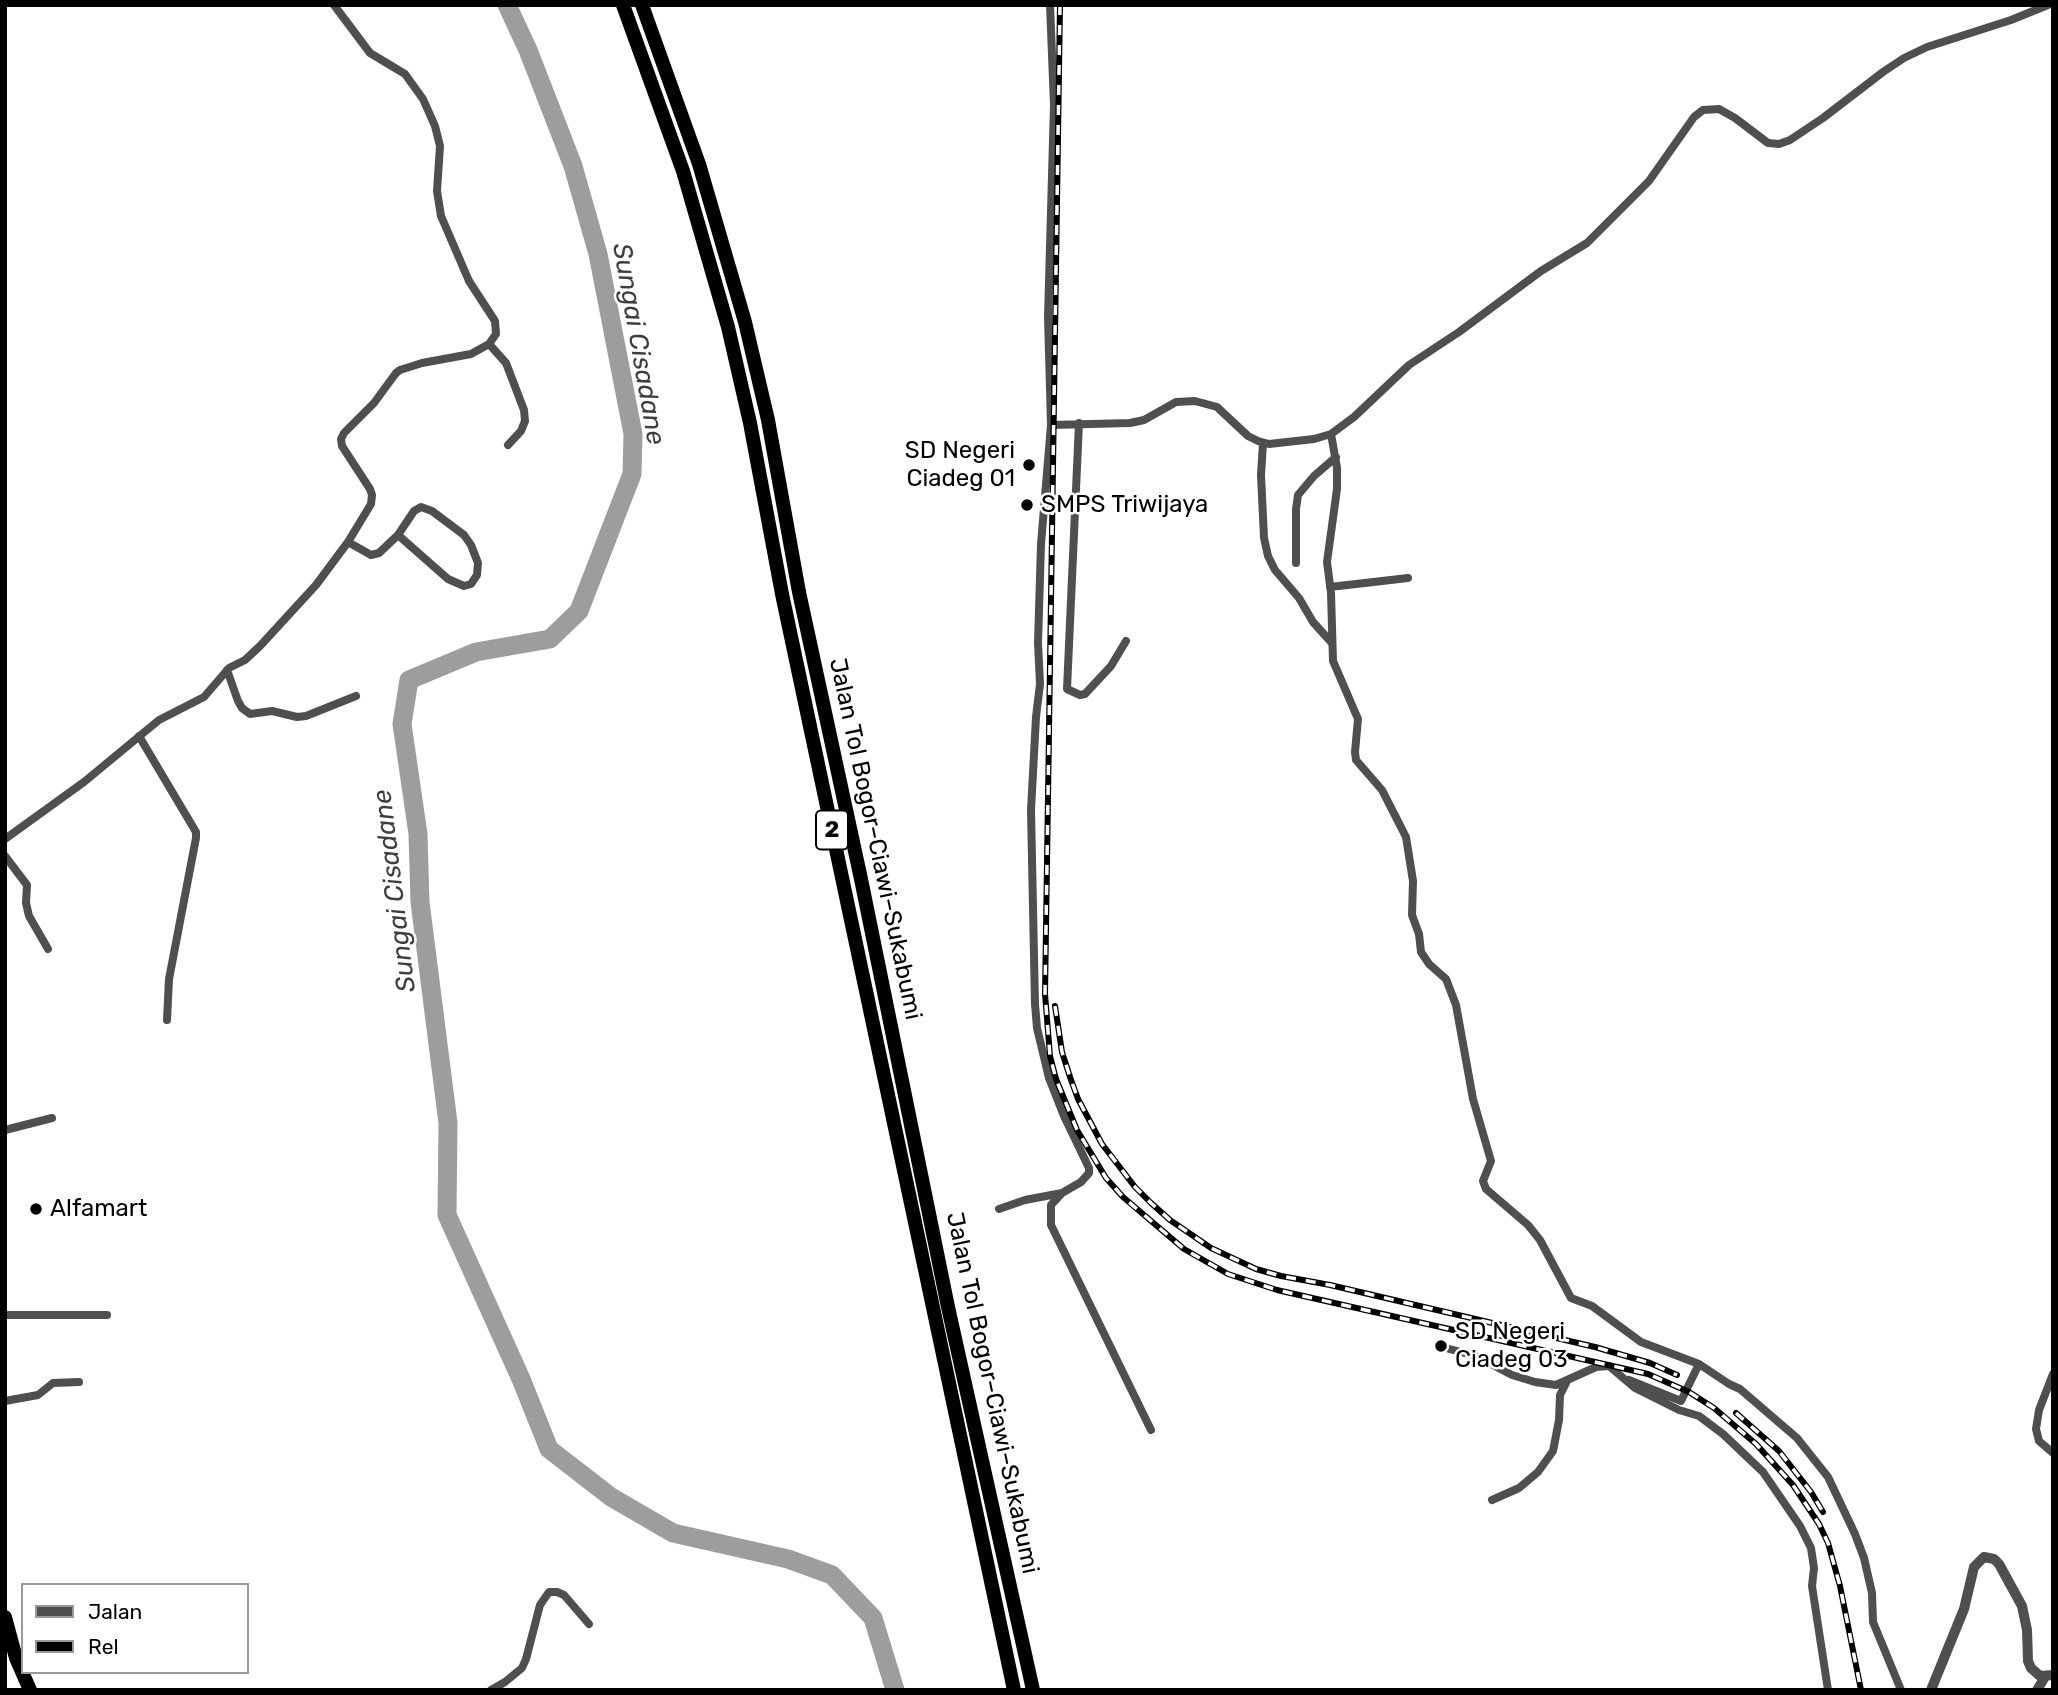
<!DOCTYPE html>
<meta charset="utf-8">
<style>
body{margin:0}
#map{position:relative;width:2058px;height:1695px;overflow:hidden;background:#fff;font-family:Rubik,sans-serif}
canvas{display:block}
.frame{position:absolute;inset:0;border:7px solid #000;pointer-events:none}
.legend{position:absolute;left:21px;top:1583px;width:228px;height:91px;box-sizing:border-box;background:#fff;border:2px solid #999;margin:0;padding:9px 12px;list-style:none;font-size:21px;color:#000}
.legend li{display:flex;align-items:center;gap:14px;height:35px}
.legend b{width:35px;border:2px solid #999}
</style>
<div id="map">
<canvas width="2058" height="1695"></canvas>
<div class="frame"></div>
<ul class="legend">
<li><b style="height:9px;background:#4f4f4f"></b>Jalan</li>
<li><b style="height:9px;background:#000"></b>Rel</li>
</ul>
</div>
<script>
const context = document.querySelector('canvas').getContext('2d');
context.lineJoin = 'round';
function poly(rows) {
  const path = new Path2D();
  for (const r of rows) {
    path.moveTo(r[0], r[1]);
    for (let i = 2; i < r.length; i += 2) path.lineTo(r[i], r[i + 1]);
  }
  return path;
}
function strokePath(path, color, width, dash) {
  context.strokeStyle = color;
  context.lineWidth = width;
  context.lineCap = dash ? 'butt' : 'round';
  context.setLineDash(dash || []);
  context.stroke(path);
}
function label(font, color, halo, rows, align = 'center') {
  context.font = font + ' Rubik,sans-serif';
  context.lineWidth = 5;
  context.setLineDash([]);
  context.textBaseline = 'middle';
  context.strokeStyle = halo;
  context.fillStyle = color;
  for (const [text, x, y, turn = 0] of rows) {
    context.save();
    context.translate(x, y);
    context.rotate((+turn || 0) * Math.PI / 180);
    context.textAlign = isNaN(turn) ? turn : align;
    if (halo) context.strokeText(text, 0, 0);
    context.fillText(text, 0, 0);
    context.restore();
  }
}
strokePath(poly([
 [507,5,528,50,573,166,598,254,633,434,632,474,579,611,550,639,476,652,409,680,402,724,418,834,420,902,448,1123,447,1215,521,1379,549,1449,611,1497,673,1533,788,1559,832,1575,873,1618,895,1690]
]), '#9d9d9d', 19);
strokePath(poly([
 [1050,5,1054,105,1048,317,1051,425,1130,423,1144,420,1176,402,1195,401,1217,407,1248,436,1258,441,1269,444,1314,439,1331,434,1354,417,1409,365,1459,332,1541,271,1587,243,1649,181,1694,117,1703,110,1719,109,1735,118,1768,143,1779,144,1790,140,1823,118,1883,72,1904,58,1927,47,2011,20,2048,5],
 [489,344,506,363,524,410,525,421,521,431,508,445],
 [1079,423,1067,689,1080,695,1085,694,1111,666,1126,641],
 [1331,434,1337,468,1337,489,1327,562,1331,593,1333,661,1358,719,1355,752,1356,760,1382,790,1406,837,1413,881,1412,915,1419,934,1421,952,1429,964,1446,979,1456,1005,1473,1099,1491,1161,1483,1181,1486,1189,1528,1225,1540,1240,1571,1298,1592,1306,1641,1342,1699,1364,1729,1384,1740,1389,1797,1438,1828,1477,1855,1534,1864,1558,1872,1593,1873,1622,1901,1690],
 [1263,443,1261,475,1264,538,1268,556,1275,570,1299,598,1313,622,1331,642],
 [348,542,371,555,379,553,398,535,414,511,421,507,432,511,464,535,471,545,478,563,477,575,471,584,464,586,448,579,398,535],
 [1296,563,1296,509,1298,495,1314,476,1336,457],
 [1330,587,1408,578],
 [227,670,238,701,242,708,250,714,272,711,297,717,306,716,356,696],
 [139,736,196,832,196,838,169,979,167,1020],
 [5,839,84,782,159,720,204,697,229,668,245,660,260,646,316,585,348,542,371,504,372,495,370,489,342,446,341,439,344,433,374,403,396,373,400,370,422,363,471,354,489,344,496,334,495,321,469,281,441,216,437,191,440,146,435,126,423,99,405,74,370,53,334,5],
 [5,856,27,885,26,903,29,916,48,949],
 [5,1130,52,1118],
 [1062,1193,1051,1205,1051,1225,1151,1430],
 [999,1209,1025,1200,1062,1193,1081,1182,1089,1173,1089,1168,1064,1116,1049,1078,1037,1028,1035,1004,1031,810,1036,717,1040,684,1038,643,1041,544,1051,425],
 [5,1315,107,1315],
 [1442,1347,1476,1356,1512,1375,1535,1382,1556,1385,1596,1367,1609,1366,1635,1388,1679,1410,1699,1416,1723,1434,1763,1472,1800,1526,1811,1548,1814,1568,1812,1586,1828,1690],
 [2053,1374,2039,1410,2036,1429,2039,1441,2053,1453],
 [1629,1380,1681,1401,1699,1364],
 [5,1401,38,1395,53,1383,79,1382],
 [1492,1500,1519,1488,1538,1472,1553,1451,1559,1420,1560,1395,1567,1381],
 [491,1690,505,1682,522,1668,526,1659,540,1605,549,1592,557,1592,564,1595,589,1624]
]), '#4f4f4f', 8);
strokePath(poly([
 [1931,1690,1964,1609,1974,1567,1984,1557,1994,1559,1999,1564,2022,1606,2027,1630,2028,1661,2031,1668,2040,1676,2053,1675],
 [2037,1690,2045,1677]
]), '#4f4f4f', 10);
strokePath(poly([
 [5,1617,16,1658,30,1690]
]), '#000', 14);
strokePath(poly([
 [623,5,683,171,728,327,750,423,782,594,1014,1690],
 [642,5,699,164,745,322,768,420,799,592,861,879,948,1307,1033,1690]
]), '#000', 14);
const rail = poly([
 [1060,5,1045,994,1050,1056,1056,1079,1077,1130,1106,1178,1123,1197,1184,1249,1228,1274,1277,1290,1648,1374,1689,1392,1714,1408,1756,1444,1793,1485,1819,1524,1828,1543,1840,1586,1861,1690],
 [1055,1006,1062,1052,1070,1077,1078,1099,1102,1144,1135,1187,1151,1203,1170,1220,1211,1248,1256,1269,1281,1276,1330,1285,1595,1347,1650,1363,1677,1375],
 [1736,1413,1779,1451,1811,1492,1823,1512]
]);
strokePath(rail, '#000', 6);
strokePath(rail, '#fff', 3.5, [10]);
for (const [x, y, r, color] of [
 [1029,465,7,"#000"],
 [1027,505,7,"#000"],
 [36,1209,7,"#000"],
 [1441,1346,7,"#000"]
]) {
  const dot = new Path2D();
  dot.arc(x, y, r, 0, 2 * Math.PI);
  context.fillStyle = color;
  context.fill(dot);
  strokePath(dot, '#fff', 2.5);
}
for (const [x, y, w] of [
 [832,830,32]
]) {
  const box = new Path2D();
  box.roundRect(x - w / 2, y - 19.5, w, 39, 5);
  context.fillStyle = '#fff';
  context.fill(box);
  strokePath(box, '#000', 2);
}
label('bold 23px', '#000', null, [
 ["2",832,830]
]);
label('24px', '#000', '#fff', [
 ["SD Negeri",1015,451,"right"],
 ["Ciadeg 01",1015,479,"right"],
 ["SMPS Triwijaya",1041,505],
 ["Alfamart",50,1209],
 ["SD Negeri",1455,1332],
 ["Ciadeg 03",1455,1360]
], 'left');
label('24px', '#000', '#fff', [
 ["Jalan Tol Bogor–Ciawi–Sukabumi",875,839,78],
 ["Jalan Tol Bogor–Ciawi–Sukabumi",992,1393,78]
]);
label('italic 26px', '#3e3e3e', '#fff', [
 ["Sungai Cisadane",638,344,80],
 ["Sungai Cisadane",395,891,-97]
]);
</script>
